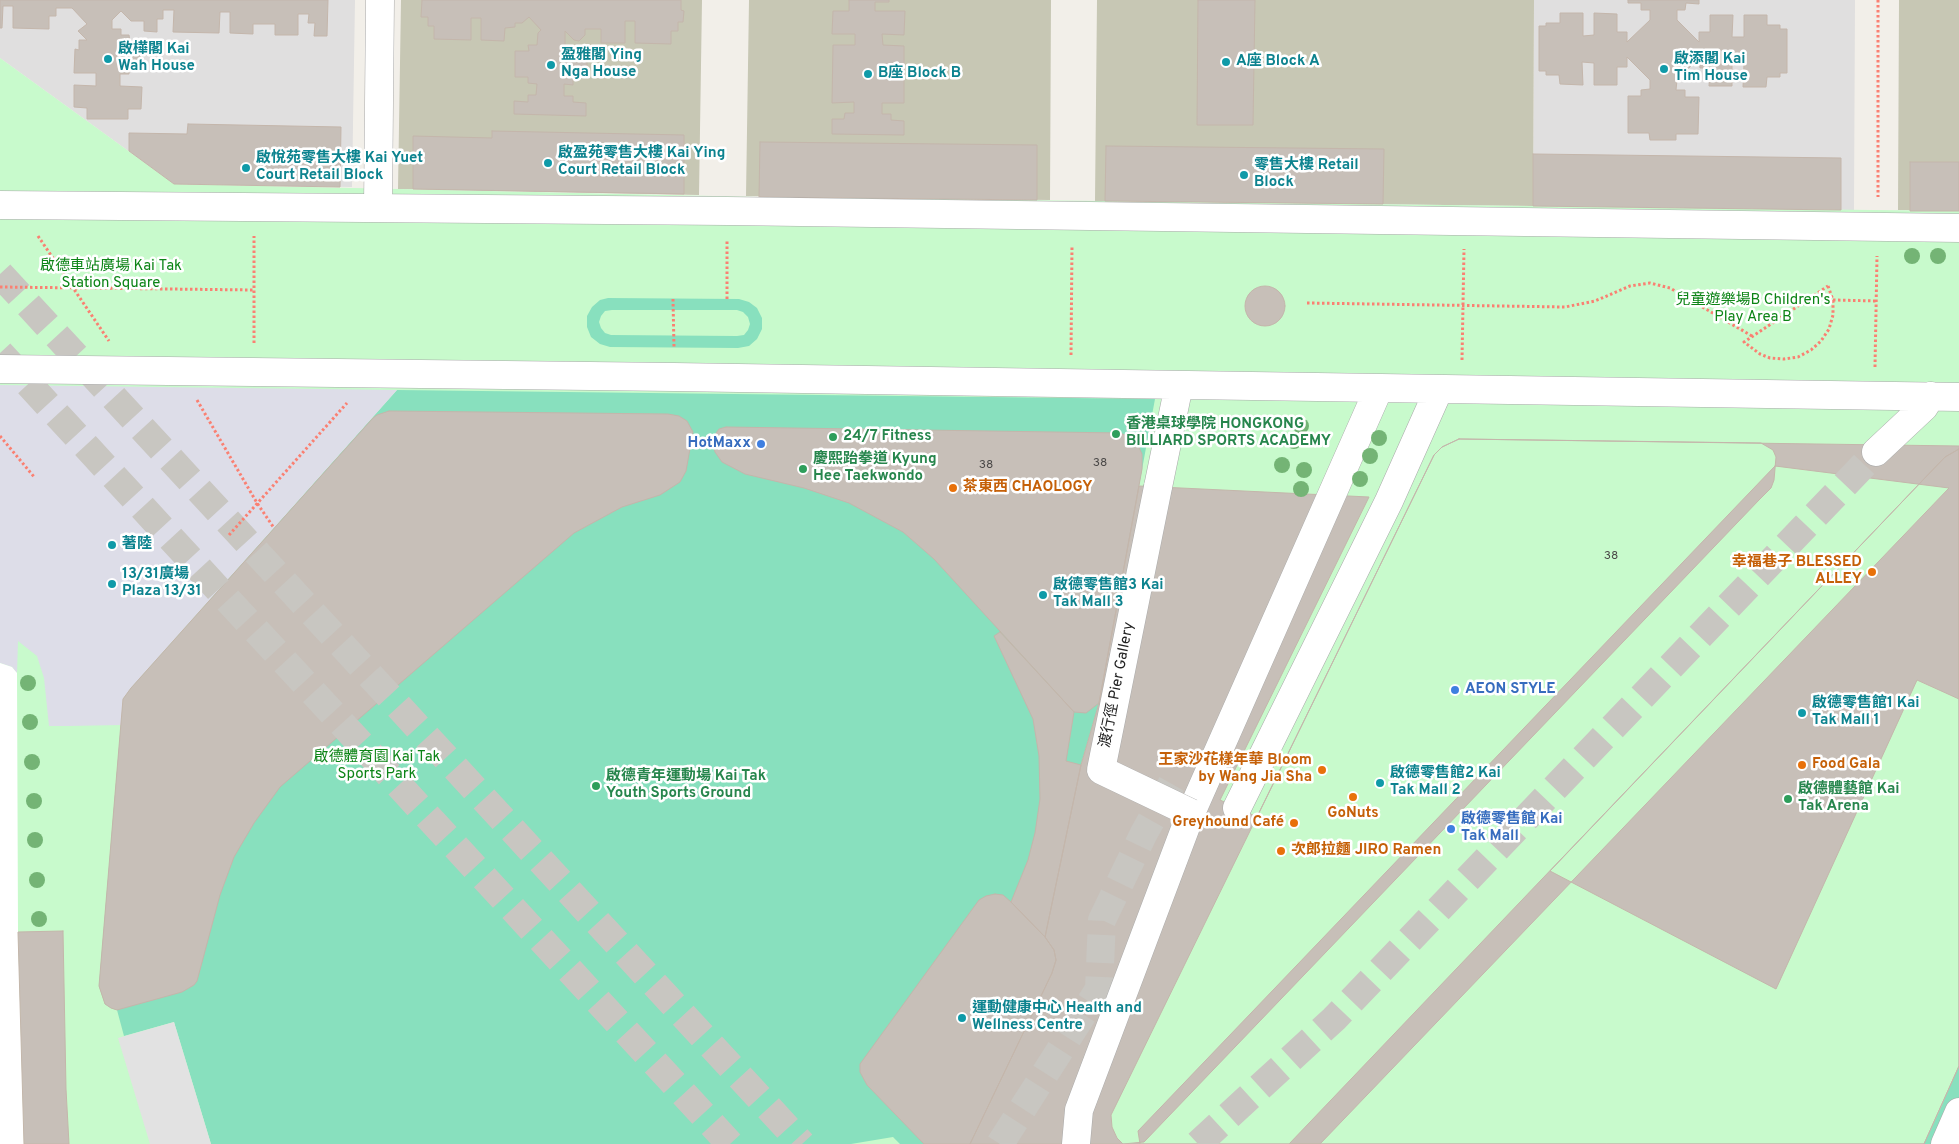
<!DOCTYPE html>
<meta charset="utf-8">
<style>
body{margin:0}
canvas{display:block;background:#f2efe9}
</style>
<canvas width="1959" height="1144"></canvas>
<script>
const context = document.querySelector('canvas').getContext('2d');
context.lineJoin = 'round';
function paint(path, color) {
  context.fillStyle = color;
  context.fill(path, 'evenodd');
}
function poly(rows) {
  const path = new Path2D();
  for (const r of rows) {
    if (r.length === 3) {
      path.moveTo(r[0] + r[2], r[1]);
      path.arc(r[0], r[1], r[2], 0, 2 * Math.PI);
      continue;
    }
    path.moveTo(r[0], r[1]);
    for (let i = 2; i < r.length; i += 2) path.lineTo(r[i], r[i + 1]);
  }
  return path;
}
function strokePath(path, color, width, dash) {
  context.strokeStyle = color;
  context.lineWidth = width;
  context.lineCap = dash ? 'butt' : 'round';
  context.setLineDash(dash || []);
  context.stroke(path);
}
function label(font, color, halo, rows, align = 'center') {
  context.font = font + ' Overpass,"Noto Sans TC",sans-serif';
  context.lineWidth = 5;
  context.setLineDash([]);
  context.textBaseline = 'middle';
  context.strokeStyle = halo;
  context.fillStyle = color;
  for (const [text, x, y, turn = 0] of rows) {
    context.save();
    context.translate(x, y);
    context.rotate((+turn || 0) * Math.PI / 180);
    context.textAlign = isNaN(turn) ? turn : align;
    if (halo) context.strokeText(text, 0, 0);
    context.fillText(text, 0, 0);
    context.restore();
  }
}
paint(poly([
 [0,0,355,0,352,187,174,184,0,58],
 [1534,0,1855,0,1854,210,1533,206]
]), '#e0dfdf');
paint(poly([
 [401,0,702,0,699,195,398,189],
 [749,0,1051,0,1050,200,746,196],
 [1097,0,1534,0,1533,206,1095,201],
 [1899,0,1959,0,1959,211,1898,210]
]), '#c7c7b4');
paint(poly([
 [0,58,174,184,759,197,1959,211,1959,1144,0,1144]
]), '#c8facc');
paint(poly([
 [608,298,739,299,749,302,757,308,762,318,762,329,757,339,749,346,738,348,610,347,600,344,591,337,587,327,587,316,592,307,600,300],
 [612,310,737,310,743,312,748,317,750,324,748,330,744,335,737,336,611,335,605,333,601,328,599,322,601,316,605,311],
 [397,390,1155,399,1099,703,970,1144,900,1144,893,1137,851,1144,211,1144,174,1022,124,1036,117,1010,111,1008,105,1004,99,986,123,699,131,688],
 [1959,1066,1959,1144,1924,1144,1938,1114]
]), '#88e0be');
paint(poly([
 [174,1022,211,1144,150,1144,118,1038]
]), '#e2e2e2');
paint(poly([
 [0,385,397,390,131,688,123,699,121,725,68,726,49,726,44,678,37,656,18,641,17,673,12,667,0,663]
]), '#dddde8');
paint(poly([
 [0,663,12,667,17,673,18,932,24,1144,0,1144]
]), '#fff');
const building = poly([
 [0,0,328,0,327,36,314,36,315,23,308,23,309,14,298,14,298,35,275,35,275,24,253,24,253,34,230,33,230,12,220,12,219,33,173,32,174,10,163,10,163,19,157,19,157,32,144,31,144,21,131,21,121,11,112,20,112,29,121,29,121,35,129,35,130,42,143,42,142,68,129,68,129,74,120,74,120,86,142,87,141,109,128,109,128,119,87,119,87,108,74,107,74,85,96,86,96,73,74,73,75,49,79,50,79,40,87,40,78,31,87,24,72,8,56,8,56,16,49,16,49,29,13,28,13,6,3,6,2,28,0,28,0,0],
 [422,0,681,0,681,10,684,11,683,22,678,22,678,31,671,31,671,44,635,43,635,21,625,21,625,43,601,43,601,29,585,29,585,35,579,41,574,40,565,31,565,46,574,46,574,52,587,52,587,78,573,78,573,85,564,84,564,96,573,96,573,102,586,103,586,116,514,114,514,101,528,102,528,95,536,95,537,84,528,83,528,77,515,77,515,51,529,51,528,45,537,45,538,33,541,30,529,17,522,23,515,23,515,27,505,28,504,41,481,40,481,18,471,18,471,40,434,39,434,26,428,26,428,17,421,17,422,0],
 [849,0,889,0,889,2,875,2,875,11,905,11,904,35,882,34,883,45,904,46,904,103,882,103,882,114,891,114,891,120,904,121,904,135,832,134,832,119,844,119,845,113,854,113,854,102,832,103,833,45,855,45,855,34,832,34,833,11,849,11,849,0],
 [1198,0,1255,0,1253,125,1197,125,1198,0],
 [1628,0,1699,0,1699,4,1686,3,1685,10,1677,10,1677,20,1699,42,1699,32,1710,32,1710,15,1733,15,1732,37,1744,37,1744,15,1767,15,1767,25,1780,25,1780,29,1787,29,1787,73,1780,73,1780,77,1767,77,1766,87,1743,87,1744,64,1732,64,1732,86,1709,86,1710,68,1700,68,1699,58,1677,80,1676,90,1685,90,1685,97,1699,97,1698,134,1676,134,1676,140,1650,140,1649,133,1628,133,1628,96,1641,96,1641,90,1650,89,1650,80,1627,57,1627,67,1617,67,1617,85,1594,85,1594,63,1582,62,1583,85,1560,84,1559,75,1546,75,1546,71,1539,71,1539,26,1546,26,1546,23,1560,23,1560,13,1583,13,1583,36,1594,35,1594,13,1617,14,1617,32,1627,32,1627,42,1650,20,1650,10,1641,10,1641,3,1628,3,1628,0],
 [188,124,341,127,340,187,174,184,129,151,129,133,187,134,188,124],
 [492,131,684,135,684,194,413,189,413,136,492,138,492,131],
 [760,142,1037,145,1037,200,759,197,760,142],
 [1106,146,1384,149,1383,204,1105,201,1106,146],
 [1533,154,1841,158,1841,210,1533,206,1533,154],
 [1910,162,1959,162,1959,211,1910,211,1910,162],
 [1265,306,20],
 [389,411,668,414,679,416,687,421,693,432,686,471,680,482,660,495,622,507,574,533,280,787,254,823,234,857,220,895,197,981,194,985,182,992,117,1010,111,1008,105,1004,99,986,123,699,131,688,373,418,377,415,389,411],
 [726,427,1120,433,1130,437,1137,443,1142,454,1142,469,1099,703,1086,713,1074,712,934,559,903,532,849,503,804,488,745,474,722,462,715,452,712,439,719,429,726,427],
 [1459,439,1761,443,1773,450,1776,457,1774,480,1771,488,1759,500,1144,1142,1123,1144,1117,1138,1112,1127,1111,1115,1434,455,1442,447,1459,439],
 [1459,439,1959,446,1959,1066,1924,1144,970,1144,1052,973,1056,960,1054,950,1045,937,1081,765,1099,703,1139,486,1369,497,1220,800,1257,817,1434,455,1442,447,1459,439],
 [1959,449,1959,699,1917,680,1776,989,1550,871,1922,481,1945,457,1959,449],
 [1959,449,1959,1066,1924,1144,1289,1144,1922,481,1945,457,1959,449],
 [1775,466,1949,488,1320,1144,1140,1144,1138,1131,1775,466],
 [1000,632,1074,712,1066,761,1081,765,1045,937,1011,902,1028,860,1035,833,1040,799,1039,756,1033,719,994,636,1000,632],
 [995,894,1003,895,1011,902,1045,937,1054,950,1056,960,1052,973,970,1144,924,1144,867,1085,860,1072,860,1064,979,900,986,896,995,894],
 [63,931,66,1089,69,1144,24,1144,18,932,63,931]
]);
paint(building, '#c7bfb8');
strokePath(building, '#c4b6ab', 1);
strokePath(poly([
 [1000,1144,1099,989,1102,920,1144,833,1175,778],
 [1198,1144,1334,1019,1876,452]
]), '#c8c6c1', 28, [28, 14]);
strokePath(poly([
 [0,274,802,1144],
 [0,353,730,1144]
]), '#c8c6c1', 28, [28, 14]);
const minor = poly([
 [0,205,727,211,1959,228],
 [378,207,380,0],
 [0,369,674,377,1959,397],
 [1876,452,1924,407,1931,396],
 [1158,487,1179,385],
 [1237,808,1389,501,1439,389],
 [1076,1144,1079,1110,1191,813,1379,388],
 [1945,1144,1959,1112]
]);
strokePath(minor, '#a9a9a9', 29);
strokePath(poly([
 [1878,0,1878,197],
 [38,236,109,341],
 [1828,286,1833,300,1833,315,1829,329,1821,341,1811,350,1798,357,1784,359,1770,358,1760,354,1744,342,1828,286],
 [0,287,254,290],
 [673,299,674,348],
 [727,299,727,240],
 [1833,300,1877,301],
 [1307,303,1565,307,1595,301,1630,286,1650,283,1670,288,1752,336],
 [254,343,254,236],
 [1071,355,1072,246],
 [1462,360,1464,249],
 [1875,367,1877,256],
 [197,400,257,503,274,528],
 [0,436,35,478],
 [229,535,347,403]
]), '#fa8072', 3, [2.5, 2.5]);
strokePath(minor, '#fff', 28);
const minorBridge = poly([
 [1158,487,1101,770,1191,813]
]);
strokePath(minorBridge, '#a9a9a9', 29, []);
strokePath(minorBridge, '#fff', 28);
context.fillStyle = '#74b475';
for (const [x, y] of [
 [1912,256],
 [1938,256],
 [1301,426],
 [1379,438],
 [1294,441],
 [1370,456],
 [1282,465],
 [1304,470],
 [1360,479],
 [1301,489],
 [28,683],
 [30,722],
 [32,762],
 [34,801],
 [35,840],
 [37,880],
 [39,919]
]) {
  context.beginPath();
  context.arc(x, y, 8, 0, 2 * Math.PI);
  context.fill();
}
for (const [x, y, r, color] of [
 [108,59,5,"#0f9aa8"],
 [1226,62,5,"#0f9aa8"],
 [551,65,5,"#0f9aa8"],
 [1664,69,5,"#0f9aa8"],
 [868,74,5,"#0f9aa8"],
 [548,163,5,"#0f9aa8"],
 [246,168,5,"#0f9aa8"],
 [1244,175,5,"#0f9aa8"],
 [1116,434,5,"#2e9e5b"],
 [833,437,5,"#2e9e5b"],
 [761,444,5,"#3f7fe0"],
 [803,469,5,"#2e9e5b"],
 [953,488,5,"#e8710a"],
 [112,545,5,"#0f9aa8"],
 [1872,572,5,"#e8710a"],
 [112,584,5,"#0f9aa8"],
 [1043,595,5,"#0f9aa8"],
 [1455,690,5,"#3f7fe0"],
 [1802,713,5,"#0f9aa8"],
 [1802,765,5,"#e8710a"],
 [1322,770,5,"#e8710a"],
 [1380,783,5,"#0f9aa8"],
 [596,786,5,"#2e9e5b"],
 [1353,797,5,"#e8710a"],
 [1788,799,5,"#2e9e5b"],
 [1294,823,5,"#e8710a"],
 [1451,829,5,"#3f7fe0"],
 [1281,851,5,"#e8710a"],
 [962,1018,5,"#0f9aa8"]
]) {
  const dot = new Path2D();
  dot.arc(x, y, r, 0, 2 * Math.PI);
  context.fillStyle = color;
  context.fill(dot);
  strokePath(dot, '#fff', 2);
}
label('12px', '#4b4948', null, [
 ["38",1100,464],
 ["38",986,466],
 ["38",1611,557]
]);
label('bold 15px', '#0d838f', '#fff', [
 ["啟樺閣 Kai",118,50],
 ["Wah House",118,67],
 ["盈雅閣 Ying",561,56],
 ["Nga House",561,73],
 ["啟添閣 Kai",1674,60],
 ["Tim House",1674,77],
 ["A座 Block A",1236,62],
 ["B座 Block B",878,74],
 ["啟盈苑零售大樓 Kai Ying",558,154],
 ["Court Retail Block",558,171],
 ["啟悅苑零售大樓 Kai Yuet",256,159],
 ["Court Retail Block",256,176],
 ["零售大樓 Retail",1254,166],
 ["Block",1254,183],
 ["著陸",122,545],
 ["13/31廣場",122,575],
 ["Plaza 13/31",122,592],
 ["啟德零售館3 Kai",1053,586],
 ["Tak Mall 3",1053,603],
 ["啟德零售館1 Kai",1812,704],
 ["Tak Mall 1",1812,721],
 ["啟德零售館2 Kai",1390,774],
 ["Tak Mall 2",1390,791],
 ["運動健康中心 Health and",972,1009],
 ["Wellness Centre",972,1026]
], 'left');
label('15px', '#0c8416', '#fff', [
 ["啟德車站廣場 Kai Tak",111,267],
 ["Station Square",111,284],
 ["兒童遊樂場B Children's",1753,301],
 ["Play Area B",1753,318],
 ["啟德體育園 Kai Tak",377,758],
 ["Sports Park",377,775]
]);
label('bold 15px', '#27864d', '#fff', [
 ["香港桌球學院 HONGKONG",1126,425],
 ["BILLIARD SPORTS ACADEMY",1126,442],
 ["24/7 Fitness",843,437],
 ["慶熙跆拳道 Kyung",813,460],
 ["Hee Taekwondo",813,477],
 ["啟德青年運動場 Kai Tak",606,777],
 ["Youth Sports Ground",606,794],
 ["啟德體藝館 Kai",1798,790],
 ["Tak Arena",1798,807]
], 'left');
label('bold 15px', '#366cbe', '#fff', [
 ["HotMaxx",751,444,"right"],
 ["AEON STYLE",1465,690],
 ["啟德零售館 Kai",1461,820],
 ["Tak Mall",1461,837]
], 'left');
label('bold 15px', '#c56008', '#fff', [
 ["茶東西 CHAOLOGY",963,488],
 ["幸福巷子 BLESSED",1862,563,"right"],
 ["ALLEY",1862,580,"right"],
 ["王家沙·花樣年華 Bloom",1312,761,"right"],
 ["by Wang Jia Sha",1312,778,"right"],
 ["Food Gala",1812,765],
 ["GoNuts",1353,814,"center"],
 ["Greyhound Café",1284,823,"right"],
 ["次郎拉麵 JIRO Ramen",1291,851]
], 'left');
label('15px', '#222', '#fff', [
 ["渡行徑 Pier Gallery",1118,685,-79]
]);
</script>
